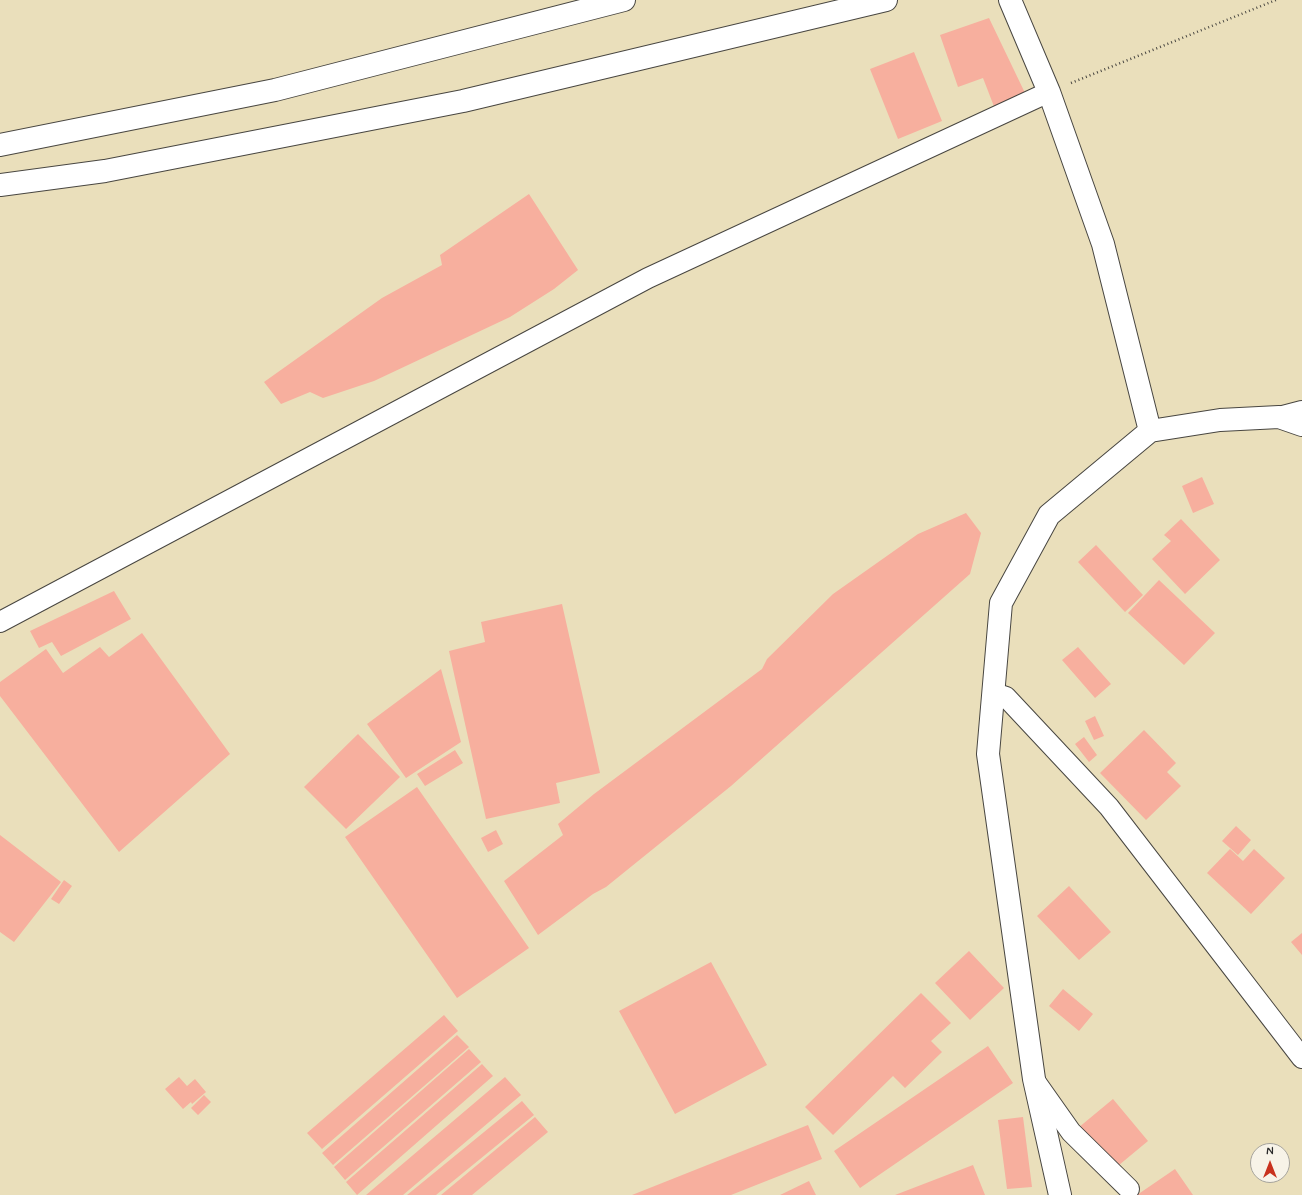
<!DOCTYPE html>
<style>
body{margin:0}
#map{position:relative;width:1302px;height:1195px;overflow:hidden;background:#eadfbb;font-family:Mynerve,sans-serif}
canvas{display:block}
.north{position:absolute;left:1250px;top:1143px;width:40px;height:40px;box-sizing:border-box;background:#f7f3e8;border:1px solid #a5a39c;border-radius:50%;rotate:0deg;font-size:11px;font-weight:700;line-height:16px;text-align:center;color:#2b2b2b}
.north::after{content:'';display:block;margin:auto;width:14px;height:18px;background:#c8321e;clip-path:polygon(50% 0,100% 100%,50% 72%,0 100%)}
</style>
<div id="map">
<canvas width="1302" height="1195"></canvas>
<div class="north">N</div>
</div>
<script>
const context = document.querySelector('canvas').getContext('2d');
context.lineJoin = 'round';
function paint(path, color) {
  context.fillStyle = color;
  context.fill(path, 'evenodd');
}
function poly(rows) {
  const path = new Path2D();
  for (const r of rows) {
    path.moveTo(r[0], r[1]);
    for (let i = 2; i < r.length; i += 2) path.lineTo(r[i], r[i + 1]);
  }
  return path;
}
function strokePath(path, color, width, dash) {
  context.strokeStyle = color;
  context.lineWidth = width;
  context.lineCap = dash ? 'butt' : 'round';
  context.setLineDash(dash || []);
  context.stroke(path);
}
paint(poly([
 [989,18,1025,93,995,109,983,78,958,87,940,35],
 [914,52,942,121,898,139,870,69],
 [529,194,578,270,554,289,510,317,374,381,323,398,310,392,281,404,264,382,382,298,442,265,440,255],
 [1202,477,1214,504,1193,513,1182,486],
 [966,513,981,533,970,574,731,786,606,887,593,894,538,935,504,881,563,835,558,824,594,794,762,669,767,659,833,594,918,534],
 [1181,519,1220,560,1185,594,1152,559,1171,541,1164,535],
 [1096,545,1143,595,1125,612,1078,562],
 [1159,580,1215,633,1184,665,1128,613],
 [114,591,131,619,61,656,52,642,39,648,30,631],
 [562,604,600,773,556,783,560,803,486,819,449,651,485,642,481,622],
 [142,633,230,754,119,852,0,696,0,682,46,649,63,673,100,647,109,657],
 [1078,647,1111,684,1095,698,1062,660],
 [441,669,461,742,406,778,367,724],
 [1095,716,1104,736,1094,740,1085,721],
 [1144,730,1176,763,1167,772,1181,786,1146,820,1100,773],
 [358,734,400,777,346,829,304,787],
 [1084,737,1097,755,1089,762,1075,744],
 [455,750,463,763,425,786,417,774],
 [417,787,529,948,457,998,345,837],
 [1236,826,1251,840,1238,855,1222,841],
 [496,830,503,844,488,852,481,838],
 [0,835,61,882,14,942,0,932],
 [1230,849,1243,861,1254,849,1285,878,1251,914,1207,873],
 [64,880,72,886,59,904,51,899],
 [1069,886,1111,932,1079,960,1037,916],
 [1302,933,1302,955,1291,942],
 [969,951,1004,988,970,1020,935,983],
 [711,962,767,1065,675,1114,619,1011],
 [1063,989,1093,1014,1079,1031,1049,1006],
 [921,993,951,1023,931,1041,942,1052,905,1088,893,1076,833,1135,805,1107],
 [444,1015,458,1031,322,1149,307,1133],
 [457,1035,469,1047,333,1165,322,1153],
 [988,1046,1013,1083,860,1188,834,1151],
 [469,1049,481,1062,345,1180,334,1167],
 [482,1064,493,1076,357,1195,346,1182],
 [179,1077,187,1086,195,1079,206,1092,192,1104,191,1102,183,1109,165,1089],
 [505,1077,521,1095,403,1195,366,1195],
 [204,1095,211,1102,198,1115,191,1108],
 [1113,1099,1148,1141,1113,1170,1078,1128],
 [522,1101,534,1115,436,1195,407,1195],
 [535,1117,548,1132,472,1195,441,1195],
 [1023,1117,1032,1187,1007,1189,998,1120],
 [808,1125,822,1159,731,1195,632,1195],
 [973,1165,985,1195,895,1195],
 [1175,1169,1193,1195,1137,1195],
 [809,1181,816,1195,780,1195]
]), '#f7af9e');
const minor = poly([
 [1279,417,1302,411],
 [0,622,648,278,1049,92],
 [994,693,1006,697,1109,807,1302,1058],
 [1035,1081,1071,1132,1129,1189]
]);
const tertiary = poly([
 [1010,0,1049,92,1103,244,1150,431],
 [1060,1195,1034,1079,988,754,1001,603,1049,515,1150,431,1220,420,1279,417,1302,425]
]);
const primary = poly([
 [0,145,275,90,624,0],
 [0,185,105,171,463,101,886,0]
]);
strokePath(minor, '#484641', 22);
strokePath(tertiary, '#484641', 24);
strokePath(primary, '#484641', 24);
strokePath(poly([
 [1071,83,1276,0]
]), '#484641', 2.5, [1, 3]);
strokePath(minor, '#fff', 20);
strokePath(tertiary, '#fff', 22);
strokePath(primary, '#fff', 22);
</script>
